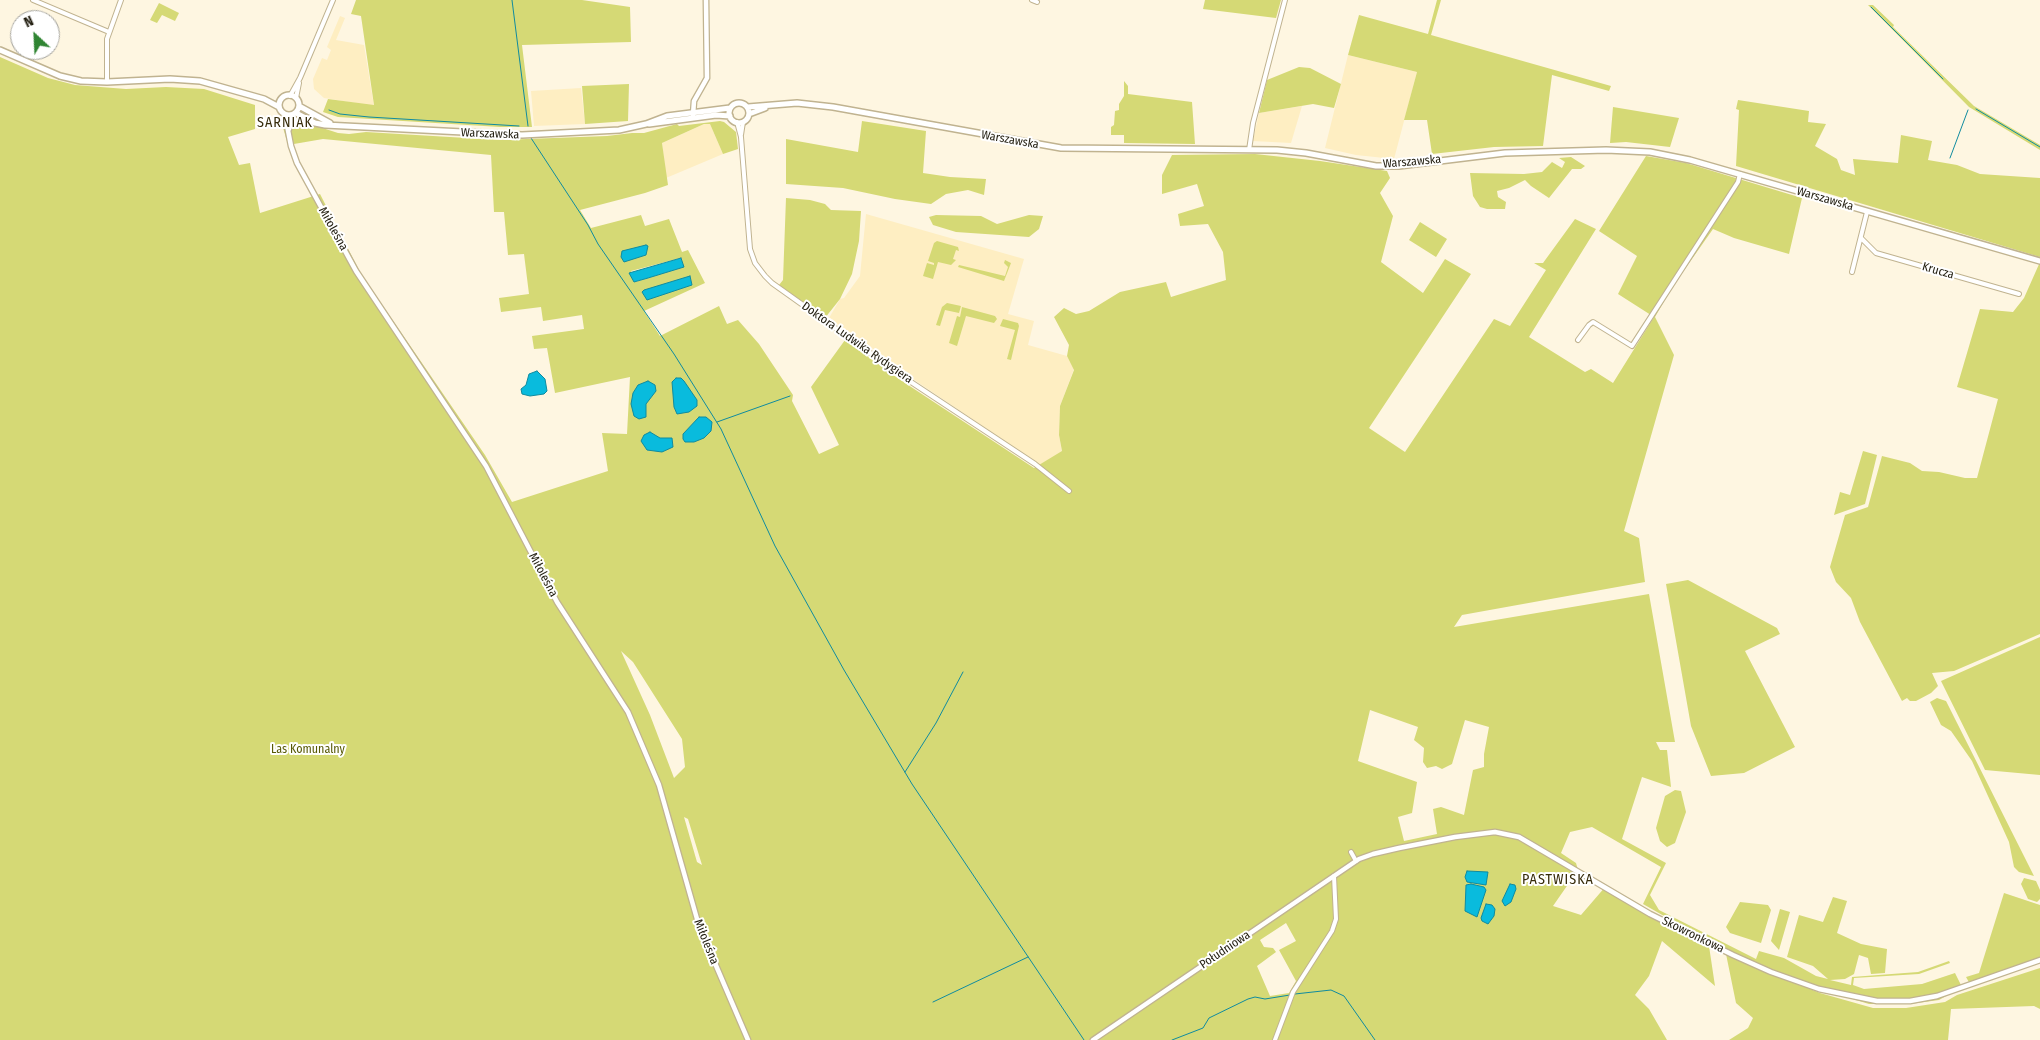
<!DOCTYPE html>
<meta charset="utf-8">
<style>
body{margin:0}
#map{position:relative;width:2040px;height:1040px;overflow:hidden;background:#fef6e1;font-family:"Fira Sans Condensed",sans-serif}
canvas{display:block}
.north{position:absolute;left:10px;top:10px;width:50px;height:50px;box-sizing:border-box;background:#fff;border:1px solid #a5a49e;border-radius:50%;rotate:335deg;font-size:14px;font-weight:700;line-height:20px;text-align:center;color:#1f1b0d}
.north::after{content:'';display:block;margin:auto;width:18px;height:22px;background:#308533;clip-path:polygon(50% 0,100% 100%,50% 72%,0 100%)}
</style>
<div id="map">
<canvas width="2040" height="1040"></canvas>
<div class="north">N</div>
</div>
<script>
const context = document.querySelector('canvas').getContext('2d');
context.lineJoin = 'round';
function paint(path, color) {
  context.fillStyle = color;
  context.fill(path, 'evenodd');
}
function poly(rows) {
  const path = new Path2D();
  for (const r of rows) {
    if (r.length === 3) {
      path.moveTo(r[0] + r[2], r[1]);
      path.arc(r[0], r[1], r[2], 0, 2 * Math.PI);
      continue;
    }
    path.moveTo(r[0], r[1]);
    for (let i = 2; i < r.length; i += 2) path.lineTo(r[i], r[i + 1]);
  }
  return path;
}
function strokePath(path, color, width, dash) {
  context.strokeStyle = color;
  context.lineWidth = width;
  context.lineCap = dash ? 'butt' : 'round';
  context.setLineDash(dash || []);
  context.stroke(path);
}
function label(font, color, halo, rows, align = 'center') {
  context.font = font + ' "Fira Sans Condensed",sans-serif';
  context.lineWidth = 4;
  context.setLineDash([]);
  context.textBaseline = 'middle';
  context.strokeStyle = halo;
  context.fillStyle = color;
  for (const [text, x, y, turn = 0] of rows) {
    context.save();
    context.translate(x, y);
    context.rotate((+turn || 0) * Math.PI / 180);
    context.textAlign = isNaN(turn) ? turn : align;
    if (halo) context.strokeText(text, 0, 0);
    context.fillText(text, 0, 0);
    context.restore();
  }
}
paint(poly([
 [340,16,345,18,336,40,364,45,374,106,324,98,314,89,313,79,322,58,327,60,331,50,327,47],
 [1348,55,1417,72,1394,159,1356,155,1325,148],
 [581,88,585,124,534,126,531,91],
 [1302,106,1291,143,1253,141,1259,113],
 [704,124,710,124,723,154,666,178,662,143],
 [866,214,1024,259,1008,314,1034,321,1028,345,1067,356,1074,369,1060,406,1059,435,1062,452,1040,465,916,381,893,363,829,318,840,299,844,298,860,276]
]), '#feeec2');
paint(poly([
 [356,0,582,0,630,7,631,42,522,45,532,127,500,127,338,117,323,112,328,99,374,105,361,16,351,14],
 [1205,0,1281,0,1276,18,1203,9],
 [1437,0,1441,0,1431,35,1611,86,1609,91,1552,75,1543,146,1494,147,1432,154,1427,120,1404,120,1417,72,1348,55,1359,15,1428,34],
 [159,3,179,13,175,21,162,15,157,23,150,20],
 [1868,5,1873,5,1894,25,1893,27,1974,106,2040,145,2040,150,1969,107],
 [0,57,48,78,75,85,126,89,166,87,204,89,255,105,255,129,228,137,239,165,250,163,260,213,320,194,361,274,485,455,512,502,608,471,602,433,627,434,630,377,555,393,547,348,534,349,532,336,584,329,582,315,543,321,541,307,501,312,499,298,529,294,524,254,508,255,504,212,494,212,491,155,323,139,288,145,282,124,307,123,338,133,349,134,366,132,500,140,607,136,632,133,644,133,677,124,679,126,720,121,724,122,736,132,738,149,723,154,710,124,704,124,662,143,668,185,645,193,580,210,591,228,641,215,645,226,669,219,682,252,688,250,705,283,644,311,660,336,719,306,727,324,738,320,759,344,793,395,792,401,819,454,839,445,811,387,845,340,899,379,1034,468,1062,451,1059,435,1060,406,1074,370,1067,356,1069,345,1054,317,1064,308,1076,314,1089,311,1120,292,1166,282,1171,297,1226,280,1223,252,1208,224,1180,226,1178,214,1204,206,1197,184,1162,194,1162,175,1172,155,1255,154,1320,161,1387,171,1390,178,1380,193,1393,216,1381,262,1423,293,1445,259,1471,274,1369,428,1405,452,1494,319,1510,326,1546,270,1534,263,1543,263,1575,219,1596,229,1529,337,1585,372,1591,369,1613,383,1654,317,1618,294,1637,256,1599,231,1646,156,1686,163,1802,198,1789,254,1734,238,1713,229,1673,286,1655,317,1674,355,1624,531,1639,538,1645,582,1462,615,1454,627,1649,594,1675,742,1656,742,1660,750,1667,750,1671,787,1642,777,1622,839,1666,863,1650,895,1659,910,1756,959,1759,951,1784,958,1816,976,1828,979,1813,966,1787,957,1799,915,1823,922,1833,897,1847,901,1837,933,1861,944,1887,949,1885,973,1871,974,1868,958,1859,955,1854,974,1845,979,1830,980,1851,985,1852,977,1918,972,1949,961,1950,963,1919,974,1854,978,1853,985,1864,989,1922,984,1955,973,1962,987,1939,1000,1910,1004,1869,1004,1826,991,1739,956,1685,928,1643,904,1661,867,1592,827,1570,832,1561,853,1576,863,1578,870,1553,906,1581,915,1606,886,1709,946,1715,986,1662,941,1649,976,1635,995,1649,1009,1667,1040,0,1040],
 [681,258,683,267,635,282,631,271],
 [621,651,633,662,682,739,685,767,674,778,650,715],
 [1370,710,1418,727,1414,740,1424,748,1423,762,1427,768,1436,766,1442,769,1452,764,1465,720,1489,727,1484,754,1484,767,1473,770,1464,815,1441,807,1433,809,1437,834,1404,841,1398,817,1412,813,1417,782,1358,761],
 [684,817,688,819,702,865,697,862],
 [1286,923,1296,941,1279,950,1296,981,1289,993,1270,996,1257,966,1276,952,1273,948,1264,947,1260,940],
 [1299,67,1310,68,1341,84,1334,108,1313,104,1259,113,1267,80],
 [1124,81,1128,86,1128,94,1192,102,1195,144,1124,143,1124,135,1111,135,1111,127,1114,125,1115,111,1119,110,1119,104,1124,96],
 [629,84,628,121,585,124,582,86],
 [1738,100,1809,111,1808,122,1826,124,1815,146,1837,159,1841,170,1855,175,1853,159,1898,163,1901,135,1932,141,1928,160,1957,165,1980,174,2040,178,2040,257,1736,166,1739,110,1736,109],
 [1613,107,1679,118,1670,147,1626,142,1610,143],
 [862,121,926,131,923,173,950,177,986,179,984,195,968,190,946,194,931,204,895,199,843,188,786,184,786,139,858,152],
 [1571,157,1585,166,1581,169,1572,169,1549,198,1531,186,1525,180,1509,188,1497,191,1498,197,1506,202,1505,209,1487,209,1480,207,1473,196,1470,173,1524,174,1542,172,1552,162,1562,168,1565,162,1559,158],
 [786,198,810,200,825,204,831,210,861,211,859,241,852,274,840,299,825,318,779,285,783,280],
 [936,215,981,216,997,224,1029,215,1043,216,1039,229,1029,237,956,232,933,225,929,217],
 [1420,222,1447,239,1436,257,1409,240],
 [937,241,958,247,959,251,956,250,953,259,956,260,951,265,938,262,933,279,923,276,927,263,934,265,934,263,928,261,934,243],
 [1005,260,1011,263,1004,281,958,267,959,265,1005,276,1008,267,1004,263],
 [2040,262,2040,634,1954,671,1932,673,1938,686,1931,693,1916,701,1910,701,1907,698,1902,701,1860,622,1851,598,1836,582,1830,567,1845,515,1868,507,1882,456,1910,463,1922,471,1939,472,1965,478,1977,478,1998,399,1957,387,1980,309,2013,312,2024,298],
 [947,303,961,306,959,313,945,310,940,326,936,325,942,307],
 [962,307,995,316,997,319,994,323,966,316,957,346,949,343,957,316,960,317],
 [1003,319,1018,323,1019,326,1011,360,1007,359,1015,330,1000,326],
 [1863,451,1877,455,1865,504,1834,515,1840,492,1850,495],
 [1688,580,1777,628,1780,634,1745,651,1795,747,1744,773,1711,776,1691,726,1666,584],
 [2040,637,2040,775,1985,770,1941,681],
 [1937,698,1946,701,2034,876,2019,872,2014,867,2009,842,1972,761,1951,731,1941,725,1930,702],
 [1675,790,1681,791,1686,812,1675,843,1667,847,1660,841,1656,828,1665,796],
 [2024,878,2036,881,2040,890,2040,899,2037,902,2028,899,2021,884],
 [2004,893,2040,905,2040,962,1970,984,1966,977,1979,973],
 [1740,902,1768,905,1771,910,1761,943,1730,933,1726,927],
 [1780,909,1790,912,1779,950,1771,941],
 [1726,954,1820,993,1873,1008,1906,1008,1945,1002,1957,995,2040,968,2040,1009,2034,1006,1951,1009,1948,1040,1729,1040,1748,1028,1753,1018,1736,1003]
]), '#d5d975');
const water = poly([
 [646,245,648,246,646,255,624,262,621,257,622,251,646,245],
 [681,258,684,267,648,278,634,282,629,273,681,258],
 [690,276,692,285,647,300,642,292,644,290,690,276],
 [537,371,545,379,547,391,544,394,530,396,522,394,521,389,526,385,529,374,537,371],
 [676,378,681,378,684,381,697,400,697,406,689,412,677,414,674,407,672,382,676,378],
 [648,381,655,385,656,391,646,404,646,417,639,419,634,416,631,404,633,393,638,385,648,381],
 [699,417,706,417,712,422,711,431,704,438,694,442,685,442,683,439,683,434,699,417],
 [650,432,660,438,672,438,673,447,662,452,647,450,641,441,644,435,650,432],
 [1467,871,1488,872,1486,885,1467,882,1465,877,1467,871],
 [1471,884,1484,887,1486,890,1477,917,1465,911,1466,885,1471,884],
 [1510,884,1515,885,1516,889,1511,902,1505,906,1502,901,1510,884],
 [1486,904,1492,905,1495,909,1494,916,1488,924,1482,921,1481,918,1486,904]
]);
paint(water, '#09bbdd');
strokePath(water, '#108b9f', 1);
strokePath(poly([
 [512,0,528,126],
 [1871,7,1943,79],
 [1976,109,2040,147],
 [329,110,340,114,369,117,519,126],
 [531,138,588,225,598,244,674,354,721,429,775,546,844,670,912,784,1084,1040],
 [1950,158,1968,110],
 [717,422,790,396],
 [905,772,936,723,963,672],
 [1295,994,1331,990,1344,996,1375,1040],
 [933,1002,1028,957],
 [1172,1040,1203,1028,1209,1018,1248,999,1255,997,1265,999,1290,995]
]), '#108b9f', 1);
const minor = poly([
 [33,0,109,32],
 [1032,0,1037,2],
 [107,82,107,39,121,0],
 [290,96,300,78,333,0],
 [296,98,299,83],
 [737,122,741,137,750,249,755,263,765,276,772,283,911,382,1035,464,1069,491],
 [741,135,743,122],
 [1249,150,1253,123,1285,0],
 [1861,238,1876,253,2019,294],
 [1852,272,1867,212],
 [1578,340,1589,325,1593,322,1632,346,1738,182,1740,174],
 [1351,852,1356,861],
 [1275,1040,1293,992,1332,931,1336,919,1334,876]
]);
const tertiary = poly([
 [285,115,291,146,297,163,356,271,486,466,557,602,628,712,659,785,699,926,748,1040],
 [693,115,694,101,707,78,706,0],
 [289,129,290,115],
 [1093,1040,1359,859,1373,854,1399,848,1455,837,1495,832,1519,837,1650,914,1733,955,1771,972,1819,989,1877,1001,1910,1001,1937,996,2040,960]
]);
const secondary = poly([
 [0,50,60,76,81,81,107,82,170,79,200,81,264,99,279,107],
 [289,105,10],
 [739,113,10],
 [299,106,330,123],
 [748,107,797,103,833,107,1061,148,1277,150,1306,153,1376,166,1399,166,1505,153,1606,150,1650,152,1690,160,2040,261],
 [296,113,315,123,325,125,522,135,619,130,646,124,667,116,730,108],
 [749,114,765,108],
 [649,124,716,115,730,116]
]);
strokePath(minor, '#c0b390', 6);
strokePath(tertiary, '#c0b390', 7);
strokePath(secondary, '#c0b390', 8);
strokePath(minor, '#fff', 4);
strokePath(tertiary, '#fff', 4.5);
strokePath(secondary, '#fff', 5);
label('12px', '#1f1b0d', '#fff', [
 ["Warszawska",490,134,2],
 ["Warszawska",1010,140,10],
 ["Warszawska",1412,162,-5],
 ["Warszawska",1825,199,16],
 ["Miłoleśna",333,229,61],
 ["Krucza",1938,271,16],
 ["Doktora Ludwika Rydygiera",857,343,35],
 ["Miłoleśna",543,575,62],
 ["Skowronkowa",1693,935,26],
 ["Miłoleśna",706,942,68],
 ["Południowa",1225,950,-34]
]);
label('12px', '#575905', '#fff', [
 ["Las Komunalny",308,750]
]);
context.letterSpacing = '1px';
label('14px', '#362b0a', '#fff', [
 ["SARNIAK",285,123],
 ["PASTWISKA",1558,880]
]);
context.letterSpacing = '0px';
</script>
